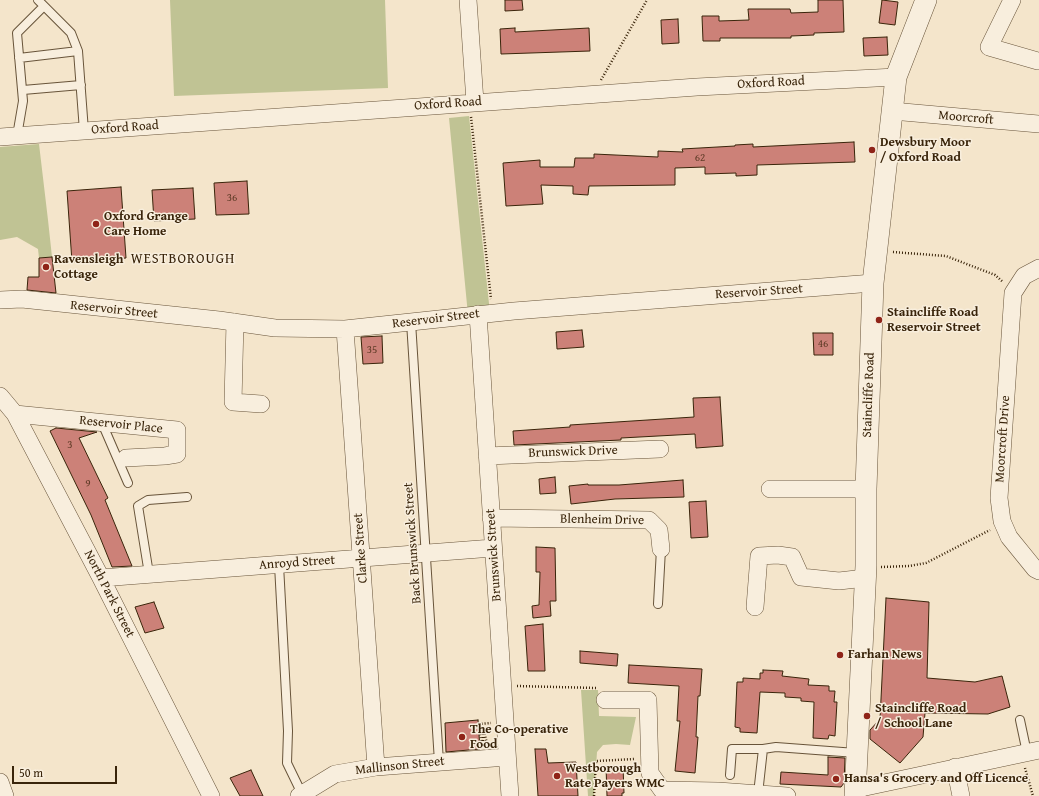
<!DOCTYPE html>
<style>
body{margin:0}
#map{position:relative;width:1039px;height:796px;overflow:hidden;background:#f4e5cb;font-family:"Gentium Book Plus",serif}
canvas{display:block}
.scale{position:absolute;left:12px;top:766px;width:105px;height:18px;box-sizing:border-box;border:2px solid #39240a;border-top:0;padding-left:5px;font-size:12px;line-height:14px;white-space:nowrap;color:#39240a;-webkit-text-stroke:3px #f8eedd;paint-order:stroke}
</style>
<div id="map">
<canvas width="1039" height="796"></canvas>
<div class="scale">50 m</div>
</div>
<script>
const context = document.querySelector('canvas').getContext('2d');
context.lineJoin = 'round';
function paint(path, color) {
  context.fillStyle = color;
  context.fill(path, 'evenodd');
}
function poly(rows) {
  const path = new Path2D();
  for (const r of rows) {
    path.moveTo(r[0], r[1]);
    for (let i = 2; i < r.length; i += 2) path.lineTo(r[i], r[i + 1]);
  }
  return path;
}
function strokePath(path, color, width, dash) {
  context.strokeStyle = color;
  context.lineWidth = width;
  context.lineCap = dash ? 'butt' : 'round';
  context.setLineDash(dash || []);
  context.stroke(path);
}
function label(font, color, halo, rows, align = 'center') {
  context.font = font + ' "Gentium Book Plus",serif';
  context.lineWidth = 3;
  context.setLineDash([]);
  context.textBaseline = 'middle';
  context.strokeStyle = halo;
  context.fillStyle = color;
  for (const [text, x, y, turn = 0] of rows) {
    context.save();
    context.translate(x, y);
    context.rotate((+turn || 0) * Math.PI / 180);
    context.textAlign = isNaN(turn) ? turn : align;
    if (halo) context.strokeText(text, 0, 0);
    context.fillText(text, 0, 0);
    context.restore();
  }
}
paint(poly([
 [170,0,385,0,388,88,174,96],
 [469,116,490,313,468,315,449,118],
 [39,144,48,220,52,257,39,258,38,249,17,237,0,240,0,147],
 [581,690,598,690,599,716,636,717,630,745,616,744,603,745,597,752,594,796,588,796]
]), '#c0c394');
const building = poly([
 [505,0,522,0,523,10,505,11,505,0],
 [818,0,843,0,844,32,814,33,814,35,791,36,791,38,720,38,720,41,703,41,702,16,719,16,719,21,749,20,748,9,790,9,791,13,818,12,818,0],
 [882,0,898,2,895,25,879,23,882,0],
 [678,19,679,43,662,44,661,20,678,19],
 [515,28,515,32,589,28,590,51,501,54,500,29,515,28],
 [887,37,888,55,864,56,863,38,887,37],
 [854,142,855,162,757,165,757,175,736,176,736,173,705,174,705,167,675,168,675,185,589,186,588,195,573,194,573,186,541,185,543,204,506,206,503,163,540,160,540,167,574,167,575,158,594,158,594,154,658,157,658,151,683,152,682,149,735,146,735,145,753,144,753,147,854,142],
 [247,181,249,214,216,215,214,183,247,181],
 [121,187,126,258,72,262,67,191,121,187],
 [193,188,195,219,154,221,152,190,193,188],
 [52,257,56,293,27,290,28,277,39,277,39,258,52,257],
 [582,330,584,347,557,349,556,332,582,330],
 [813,333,833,333,833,355,814,355,813,333],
 [382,336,383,363,363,364,361,337,382,336],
 [720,397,723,446,696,448,695,434,621,438,621,440,514,445,513,431,570,427,570,425,694,417,693,398,720,397],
 [56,428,97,432,79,438,108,498,105,500,132,566,112,567,91,515,50,431,56,428],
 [555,477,556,493,540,494,539,479,555,477],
 [683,480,684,497,615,499,571,504,569,486,588,484,588,485,619,485,683,480],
 [706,501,708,537,691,538,689,502,706,501],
 [536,547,555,548,556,601,550,601,551,616,533,618,532,606,539,605,540,572,536,572,536,547],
 [886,598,929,602,927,678,975,682,1002,676,1010,707,988,714,925,713,923,737,900,763,870,739,870,730,880,719,886,598],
 [154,602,164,628,145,633,135,607,154,602],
 [543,624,545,671,528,671,525,626,543,624],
 [580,651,618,654,617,666,580,663,580,651],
 [629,665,702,669,700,696,698,696,696,737,698,737,695,773,675,771,680,721,677,721,679,686,628,683,629,665],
 [763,670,783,671,782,676,809,679,808,685,829,686,829,691,835,691,834,702,837,702,835,736,829,735,828,739,813,738,814,702,801,701,801,698,785,697,785,693,760,692,757,733,740,732,740,728,735,727,737,682,743,682,743,678,760,679,760,673,763,673,763,670],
 [478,720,480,749,446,752,445,723,478,720],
 [535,749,546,749,548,763,576,762,578,796,538,796,535,749],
 [828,757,845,758,844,783,841,787,780,784,781,772,828,775,828,757],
 [606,766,623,766,624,793,622,793,622,796,607,796,606,766],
 [251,770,263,796,240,796,230,778,251,770]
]);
paint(building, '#cc8178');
strokePath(building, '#39240a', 1);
const service = poly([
 [38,0,71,33,78,51,84,131],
 [19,58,78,51],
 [23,90,81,85],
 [17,136,23,101,17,33,44,6],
 [411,322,439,762],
 [102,423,128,483],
 [279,565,288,731,287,763,302,794],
 [149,574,138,506,148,500,187,497],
 [658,604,661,549],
 [1020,720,1027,753],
 [763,749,776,747,856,753],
 [730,775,732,749,763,749,758,794]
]);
const minor = poly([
 [468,0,475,102],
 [1012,0,989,47,1038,61],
 [892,111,1039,124],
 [0,137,697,87,896,77],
 [1039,268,1024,276,1013,293,999,498,1002,521,1009,537,1035,569,1039,571],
 [0,300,22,299,219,320,275,328,345,329,514,311,873,283],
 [478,314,510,796],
 [235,322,233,402,261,404],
 [345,329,376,767],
 [0,396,15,414,101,578,211,796],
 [15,414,177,430,177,454,165,456,126,458],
 [487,456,660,449],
 [770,489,866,489],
 [491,518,649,520,659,530,661,549],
 [101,578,493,548],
 [755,607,759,556,778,555,792,557,801,577,839,581,865,578],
 [605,700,648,700,650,773,662,790,718,791,787,796],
 [955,767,961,796],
 [0,782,5,796],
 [856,789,1039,750],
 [299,796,335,774,376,767,507,757]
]);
const tertiary = poly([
 [855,796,866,566,866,489,873,283,896,77,926,0]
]);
strokePath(service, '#68543a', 10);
strokePath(minor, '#68543a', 18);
strokePath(tertiary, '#68543a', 22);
strokePath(poly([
 [601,80,647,0],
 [471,117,491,299],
 [893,252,946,256,995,275,1003,282],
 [881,567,909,566,926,563,990,530],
 [517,686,596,688],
 [482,744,478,724,491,723],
 [483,744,483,727,487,744],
 [1025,768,1033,796],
 [594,796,596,761,635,759]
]), '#39240a', 2.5, [1, 2]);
strokePath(service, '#f8eedd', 8);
strokePath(minor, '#f8eedd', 17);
strokePath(tertiary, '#f8eedd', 21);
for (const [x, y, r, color] of [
 [872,150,4,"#8f2418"],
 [96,224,4,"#8f2418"],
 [46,267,4,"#8f2418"],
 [879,320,4,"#8f2418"],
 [840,655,4,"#8f2418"],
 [867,716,4,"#8f2418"],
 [462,737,4,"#8f2418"],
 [557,776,4,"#8f2418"],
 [836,779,4,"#8f2418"]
]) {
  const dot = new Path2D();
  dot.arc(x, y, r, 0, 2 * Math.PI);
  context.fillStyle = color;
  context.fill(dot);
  strokePath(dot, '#f8eedd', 1.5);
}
label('11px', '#5e3b26', null, [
 ["62",700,158],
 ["36",232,198],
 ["46",823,344],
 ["35",372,350],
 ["3",70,445],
 ["9",88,484]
]);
label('13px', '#39240a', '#f8eedd', [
 ["Oxford Road",771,83,-3],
 ["Oxford Road",448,104,-4],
 ["Moorcroft",966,118,5],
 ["Oxford Road",125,128,-4],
 ["Reservoir Street",759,292,-4],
 ["Reservoir Street",114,310,6],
 ["Reservoir Street",436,319,-7],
 ["Staincliffe Road",869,395,-88],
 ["Reservoir Place",121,425,6],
 ["Moorcroft Drive",1003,439,-86],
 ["Brunswick Drive",573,452,-2],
 ["Blenheim Drive",602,520,1],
 ["Back Brunswick Street",413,543,-94],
 ["Clarke Street",361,548,-94],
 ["Brunswick Street",494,555,-94],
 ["Anroyd Street",297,563,-4],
 ["North Park Street",109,594,63],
 ["Mallinson Street",400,766,-6]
]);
label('bold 13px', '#39240a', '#f8eedd', [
 ["Dewsbury Moor",880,143],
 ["/ Oxford Road",880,158],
 ["Oxford Grange",104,217],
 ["Care Home",104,232],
 ["Ravensleigh",54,260],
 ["Cottage",54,275],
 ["Staincliffe Road",887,313],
 ["Reservoir Street",887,328],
 ["Farhan News",848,655],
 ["Staincliffe Road",875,709],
 ["/ School Lane",875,724],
 ["The Co-operative",470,730],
 ["Food",470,745],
 ["Westborough",565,769],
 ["Rate Payers WMC",565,784],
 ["Hansa's Grocery and Off Licence",844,779]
], 'left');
context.letterSpacing = '1px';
label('14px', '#39240a', '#f8eedd', [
 ["WESTBOROUGH",183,259]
]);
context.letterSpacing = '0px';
</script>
